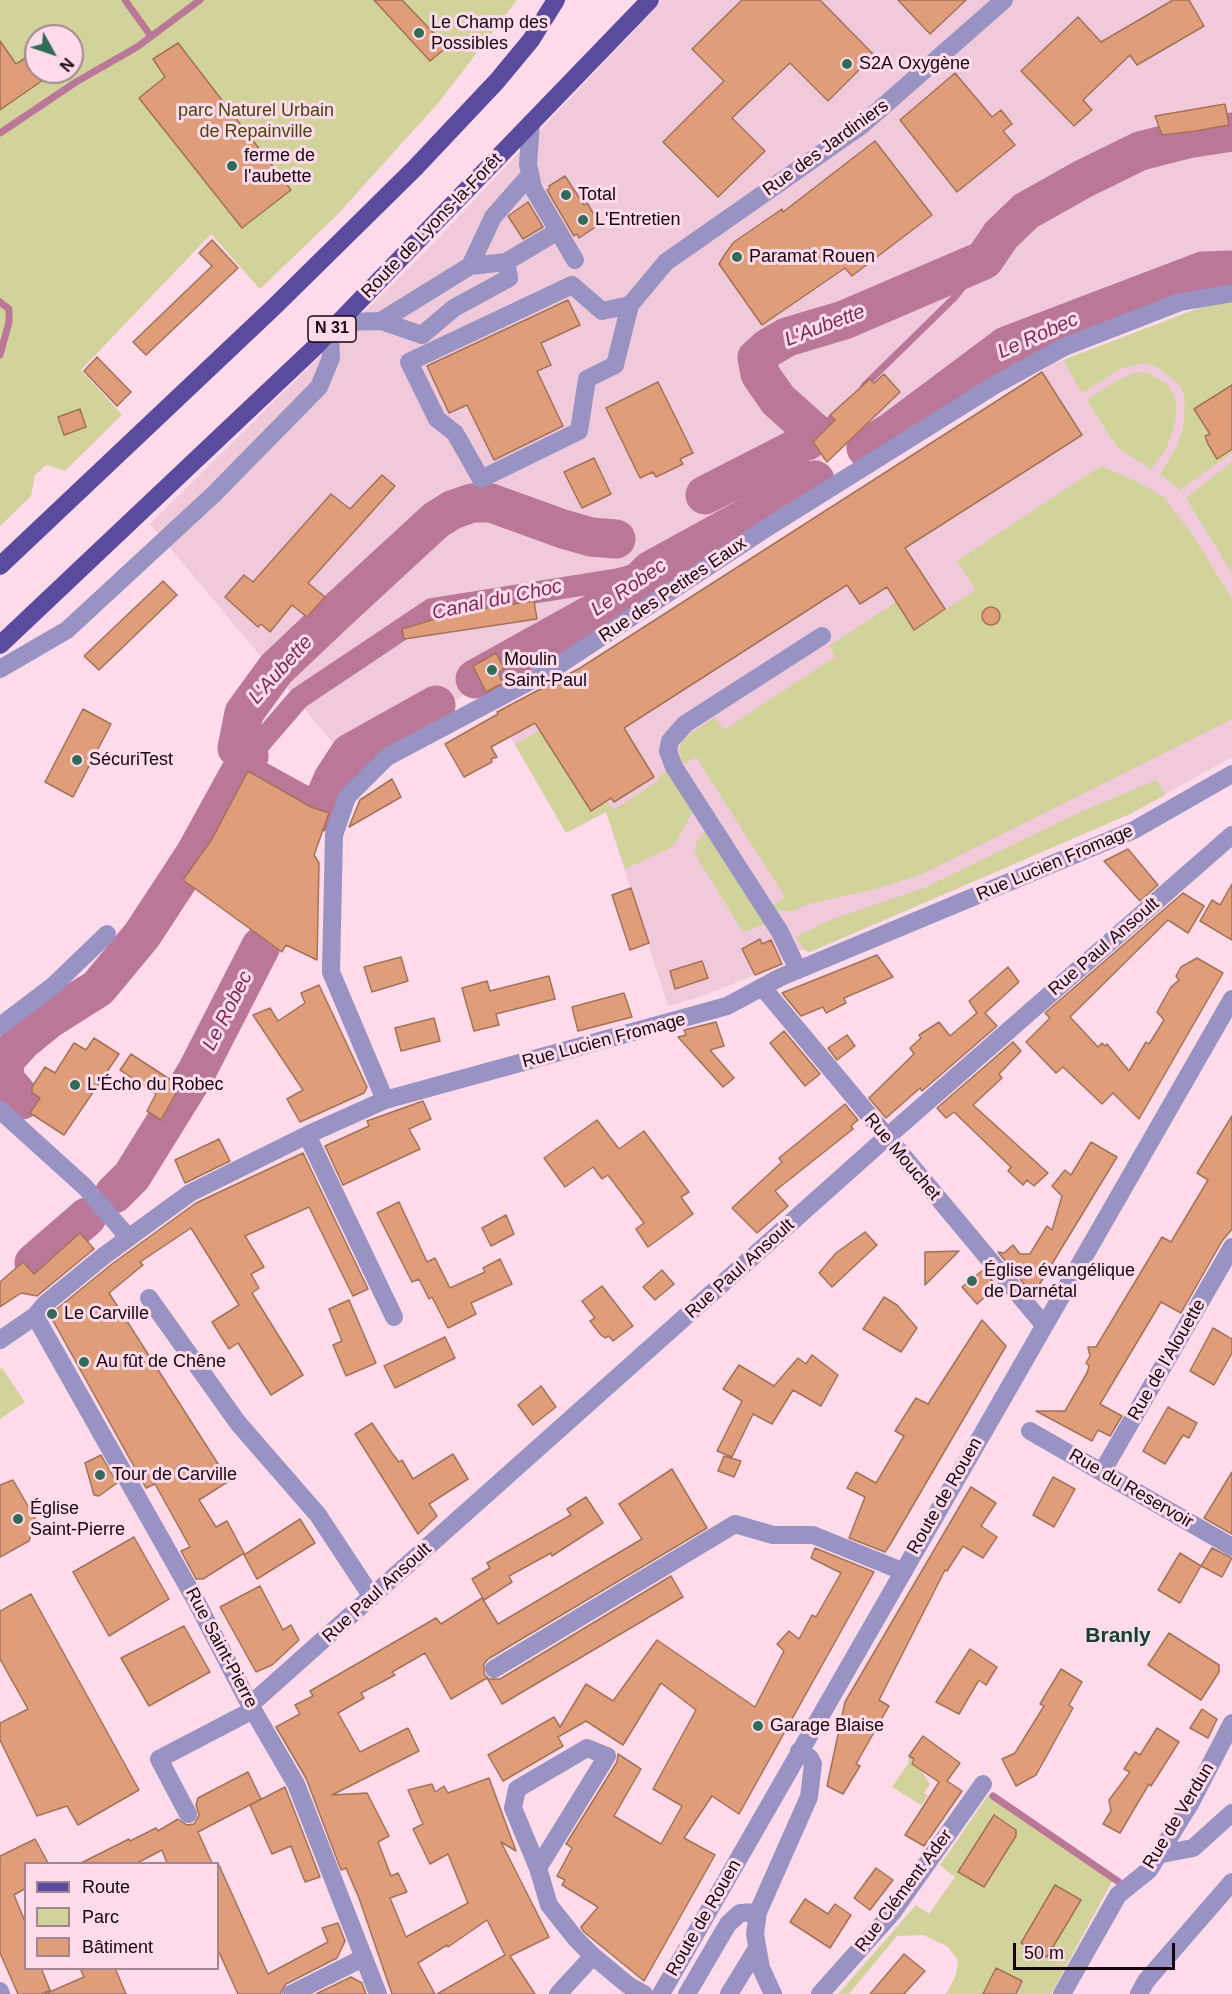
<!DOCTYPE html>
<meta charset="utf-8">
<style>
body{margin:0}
#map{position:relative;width:1232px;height:1994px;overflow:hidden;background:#fddbea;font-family:Helvetica,sans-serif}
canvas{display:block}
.legend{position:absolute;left:24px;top:1862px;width:195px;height:108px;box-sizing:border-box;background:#fddbea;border:2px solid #a18692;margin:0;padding:8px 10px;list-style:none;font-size:18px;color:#17060f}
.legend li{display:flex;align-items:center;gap:12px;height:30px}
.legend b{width:30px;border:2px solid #a18692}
.north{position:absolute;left:24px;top:24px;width:60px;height:60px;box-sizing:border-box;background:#fddbea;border:2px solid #a18692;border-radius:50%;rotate:130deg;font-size:16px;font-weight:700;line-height:24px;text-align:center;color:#17060f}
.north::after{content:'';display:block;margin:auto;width:21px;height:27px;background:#2f6d59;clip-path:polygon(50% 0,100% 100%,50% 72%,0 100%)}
.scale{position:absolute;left:1013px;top:1943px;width:162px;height:27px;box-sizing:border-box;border:3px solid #17060f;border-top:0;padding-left:8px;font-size:18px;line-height:21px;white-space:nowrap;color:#17060f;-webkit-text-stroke:4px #fddbea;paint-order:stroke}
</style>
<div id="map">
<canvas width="1232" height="1994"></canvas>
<ul class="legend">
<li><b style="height:8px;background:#5b4b9f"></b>Route</li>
<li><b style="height:16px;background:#d1d39a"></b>Parc</li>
<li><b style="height:16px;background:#e09d79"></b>Bâtiment</li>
</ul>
<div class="north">N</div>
<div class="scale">50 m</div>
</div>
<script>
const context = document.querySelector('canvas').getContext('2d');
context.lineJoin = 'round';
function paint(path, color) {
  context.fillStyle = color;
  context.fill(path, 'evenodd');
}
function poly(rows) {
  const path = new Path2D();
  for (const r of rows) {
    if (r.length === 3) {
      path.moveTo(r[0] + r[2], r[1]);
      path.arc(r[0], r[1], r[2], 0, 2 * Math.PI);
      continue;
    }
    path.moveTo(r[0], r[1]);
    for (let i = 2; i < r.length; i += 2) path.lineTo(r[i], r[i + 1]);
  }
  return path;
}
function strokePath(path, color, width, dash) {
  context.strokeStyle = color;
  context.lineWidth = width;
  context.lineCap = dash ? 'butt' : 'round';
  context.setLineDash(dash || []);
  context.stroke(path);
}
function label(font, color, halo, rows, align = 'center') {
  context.font = font + ' Helvetica,sans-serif';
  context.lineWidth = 6;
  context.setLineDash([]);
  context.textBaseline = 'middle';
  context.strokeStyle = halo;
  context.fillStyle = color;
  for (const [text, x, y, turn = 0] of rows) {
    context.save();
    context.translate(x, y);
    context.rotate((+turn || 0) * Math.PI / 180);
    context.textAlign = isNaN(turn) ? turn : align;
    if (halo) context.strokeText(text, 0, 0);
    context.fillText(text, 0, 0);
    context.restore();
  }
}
paint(poly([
 [663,0,1232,0,1232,251,1045,316,353,767,150,524,428,249],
 [1232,301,1232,757,1130,814,810,952,803,949,780,959,781,964,703,996,668,1006,606,812,566,833,497,714,580,668,1053,364,1202,307]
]), '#f0cadb');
paint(poly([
 [0,0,517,0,440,101,337,215,260,289,211,234,81,370,122,415,65,471,46,465,35,475,31,496,0,526],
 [36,36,72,36,72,72,36,72],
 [1232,301,1232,453,1180,490,1160,474,1176,449,1183,429,1185,397,1179,384,1157,367,1143,363,1120,369,1082,393,1063,360,1202,307],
 [1146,372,1167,384,1174,396,1177,409,1174,427,1166,449,1151,469,1117,447,1087,400,1118,380,1134,373],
 [1232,462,1232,573,1186,498],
 [1101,466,1142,484,1163,497,1190,531,1232,598,1232,719,920,875,876,889,808,904,793,911,775,910,772,906,785,897,696,757,683,765,679,750,683,739,715,717,724,730,835,657,829,646,896,602,915,629,976,590,957,561],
 [544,728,549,745,591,811,607,801,613,810,659,780,658,777,667,771,693,811,676,842,668,849,625,869,606,812,566,833,515,744],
 [1156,780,1165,795,1130,814,810,952,804,950,796,937,830,920,924,888,1074,815],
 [705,831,765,924,743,932,695,854,696,843],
 [2,1368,25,1402,0,1419,0,1369],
 [909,1756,914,1759,912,1764,921,1770,930,1784,924,1793,928,1796,921,1805,892,1787,908,1764],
 [989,1794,1115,1876,1051,1994,946,1994,956,1975,958,1960,948,1947,923,1935,897,1936,849,1994,838,1994,916,1905,929,1914,955,1877,940,1865]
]), '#d1d39a');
strokePath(poly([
 [125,0,150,35],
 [0,133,76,82,137,47,200,0],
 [0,302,9,309,9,322,0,355],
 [864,386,954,298,984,260],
 [815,433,837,413],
 [993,1796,1119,1882]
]), '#bb7798', 7);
strokePath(poly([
 [249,756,299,698,432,609,619,579,651,570],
 [244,763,320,805]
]), '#bb7798', 22);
strokePath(poly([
 [807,441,815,433,778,400,760,374,757,358,768,348,787,337,844,320,984,260,1001,235,1026,211,1083,179,1140,151,1187,139,1232,132],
 [866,448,891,432,1006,346,1203,271,1232,270],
 [705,495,793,450],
 [475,679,626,595,651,570,815,480],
 [318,813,333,779,350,753,436,705],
 [22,1100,5,1080,4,1061,23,1040,49,1019,98,988,142,935,195,854,249,756,237,748,244,713,276,669,334,614,436,520,452,510,472,503,491,503,563,529,591,537,616,539],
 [114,1194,132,1176,197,1071,261,946],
 [34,1263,87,1217]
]), '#bb7798', 39);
const building = poly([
 [374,0,402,0,447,47,430,61,374,0],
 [742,0,820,0,874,55,828,101,790,63,732,118,765,151,718,197,663,142,724,81,692,49,742,0],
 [898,0,966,0,930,34,898,0],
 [1173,0,1189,0,1204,26,1137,65,1130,55,1083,100,1092,110,1074,126,1021,71,1078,17,1101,42,1173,0],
 [0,41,16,64,30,55,36,63,36,72,42,72,46,78,0,110,0,41],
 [178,43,291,190,242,228,139,98,165,77,153,59,178,43],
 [955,73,992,117,1001,110,1012,124,1003,131,1015,145,957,192,900,120,955,73],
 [1225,104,1229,125,1195,131,1162,135,1155,116,1225,104],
 [875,141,932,215,852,276,845,268,762,325,719,264,725,254,734,242,782,209,783,212,875,141],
 [565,176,584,205,587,203,600,224,579,238,577,234,574,236,547,190,550,188,549,186,565,176],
 [528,202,543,227,523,239,508,216,528,202],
 [212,240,238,268,146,355,133,342,212,266,199,253,212,240],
 [568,300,580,325,541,343,551,365,537,371,563,426,494,460,467,405,449,413,427,366,568,300],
 [97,357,131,392,117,406,84,371,97,357],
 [1042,372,1082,435,905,548,945,609,914,630,887,587,860,604,847,585,624,728,654,777,614,802,611,798,591,811,535,723,491,747,497,757,491,759,492,762,464,777,445,744,498,714,497,712,580,668,1042,372],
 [884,374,900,392,827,462,813,442,835,420,830,415,870,379,874,383,884,374],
 [658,382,693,453,680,459,683,464,656,477,653,472,640,478,606,408,658,382],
 [1232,385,1232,449,1217,459,1208,444,1205,436,1210,434,1194,409,1232,385],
 [80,409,86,427,64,435,58,417,80,409],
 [594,458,611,494,582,508,564,472,594,458],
 [382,475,395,486,308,583,325,597,307,617,292,605,270,632,261,624,258,627,225,597,244,575,253,582,331,494,350,509,382,475],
 [163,581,177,595,99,670,84,656,163,581],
 [534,601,537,619,404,639,402,629,455,613,534,601],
 [991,616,9],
 [496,653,504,669,498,673,503,683,486,692,473,666,496,653],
 [83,709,111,724,73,797,45,782,83,709],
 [248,771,311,807,329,813,314,855,319,863,317,960,286,945,282,952,183,880,212,839,248,771],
 [392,779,401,797,349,827,360,800,392,779],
 [1128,849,1158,885,1140,901,1104,861,1128,849],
 [1232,884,1232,940,1200,921,1212,900,1220,905,1232,884],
 [631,888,649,943,630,950,612,895,631,888],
 [1183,893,1204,906,1188,933,1168,920,1070,1017,1098,1047,1102,1043,1105,1046,1107,1044,1129,1071,1146,1042,1149,1044,1164,1020,1157,1012,1171,987,1179,980,1176,976,1181,967,1197,958,1223,973,1139,1119,1113,1093,1102,1104,1063,1067,1056,1073,1026,1042,1050,1018,1045,1013,1183,893],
 [760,939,762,944,771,940,782,964,755,975,742,949,760,939],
 [877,955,893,977,844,998,846,1003,826,1013,823,1007,801,1016,782,993,877,955],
 [401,957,408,981,372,992,364,967,401,957],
 [702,961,708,978,675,989,670,971,702,961],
 [1008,967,1019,982,985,1013,997,1026,922,1091,920,1088,886,1118,869,1098,914,1054,910,1048,921,1038,919,1035,939,1022,950,1036,977,1013,969,1001,1008,967],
 [549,976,555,999,496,1014,499,1025,474,1031,462,988,487,981,490,991,549,976],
 [319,985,367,1087,364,1093,300,1122,287,1099,303,1090,253,1015,270,1008,278,1021,305,1003,301,993,319,985],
 [624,993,632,1017,578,1031,572,1007,624,993],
 [434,1018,440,1041,401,1051,395,1028,434,1018],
 [716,1022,724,1046,710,1050,734,1078,723,1087,678,1037,686,1035,684,1030,716,1022],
 [784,1031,820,1074,805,1086,770,1043,784,1031],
 [847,1035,855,1046,837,1060,828,1048,847,1035],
 [94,1038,119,1054,64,1135,30,1113,40,1098,32,1093,32,1087,45,1067,55,1073,74,1043,86,1050,94,1038],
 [1013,1042,1021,1051,999,1074,1002,1078,973,1105,1048,1173,1034,1186,1027,1180,1023,1185,1008,1171,1011,1167,954,1112,946,1118,937,1108,1013,1042],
 [131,1054,180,1086,161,1120,147,1111,156,1094,120,1070,131,1054],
 [423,1101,431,1119,409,1129,420,1149,343,1185,325,1146,369,1126,367,1121,423,1101],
 [845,1104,858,1120,851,1126,853,1129,775,1191,788,1206,757,1233,732,1208,782,1162,779,1158,845,1104],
 [1232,1116,1232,1229,1222,1241,1181,1313,1161,1302,1100,1404,1122,1416,1110,1436,1098,1430,1092,1441,1036,1411,1065,1411,1087,1373,1089,1366,1086,1363,1090,1356,1088,1347,1096,1347,1162,1237,1171,1242,1208,1180,1197,1173,1232,1116],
 [597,1120,619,1149,644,1131,689,1192,681,1197,693,1214,648,1247,636,1229,644,1223,608,1175,602,1179,593,1167,565,1187,544,1158,597,1120],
 [219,1139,230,1161,185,1183,175,1160,219,1139],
 [1091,1142,1117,1157,1033,1295,998,1252,1004,1253,1013,1245,1020,1254,1030,1254,1047,1226,1052,1230,1062,1196,1052,1186,1065,1170,1071,1175,1091,1142],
 [303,1153,368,1289,353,1296,309,1207,245,1236,264,1267,251,1274,259,1288,252,1293,303,1375,271,1395,238,1343,229,1349,212,1322,239,1305,191,1228,140,1262,143,1265,109,1293,229,1481,199,1500,216,1527,227,1521,244,1553,203,1579,196,1579,181,1551,190,1547,155,1484,146,1488,51,1317,53,1312,112,1264,196,1203,303,1153],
 [399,1202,427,1262,435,1258,450,1288,485,1272,483,1268,500,1259,512,1284,471,1303,476,1314,448,1328,432,1297,429,1299,419,1279,412,1282,377,1213,399,1202],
 [506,1215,514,1234,491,1246,482,1228,506,1215],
 [865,1232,877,1245,832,1287,819,1273,836,1253,865,1232],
 [80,1233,94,1249,37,1296,21,1293,0,1307,0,1282,23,1262,34,1274,80,1233],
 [959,1251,925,1285,925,1252,959,1251],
 [662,1270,674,1284,655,1300,643,1287,662,1270],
 [983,1270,997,1286,977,1304,962,1287,983,1270],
 [602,1286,633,1326,613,1341,609,1336,605,1338,600,1334,590,1321,595,1318,582,1301,602,1286],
 [884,1297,897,1305,917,1328,901,1352,863,1329,884,1297],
 [349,1300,376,1363,346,1376,333,1345,342,1341,329,1309,349,1300],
 [982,1320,1006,1346,891,1543,885,1552,849,1538,865,1497,847,1488,856,1472,876,1483,904,1436,895,1431,916,1398,928,1404,982,1320],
 [1213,1328,1232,1339,1232,1353,1214,1385,1190,1371,1213,1328],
 [445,1337,455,1358,395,1388,384,1366,445,1337],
 [812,1355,838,1375,821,1406,793,1390,772,1424,753,1414,732,1457,717,1451,742,1401,723,1389,739,1365,774,1386,798,1358,806,1364,812,1355],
 [541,1386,556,1407,533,1425,518,1405,541,1386],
 [1168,1407,1197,1423,1189,1438,1183,1435,1165,1464,1143,1451,1168,1407],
 [372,1423,392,1453,399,1462,402,1460,413,1479,453,1454,468,1479,429,1504,437,1516,418,1534,355,1434,372,1423],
 [101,1455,117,1483,99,1496,94,1495,85,1463,101,1455],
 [724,1456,741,1461,734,1477,718,1471,724,1456],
 [672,1469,707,1528,488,1659,484,1664,484,1674,489,1679,500,1679,671,1576,683,1597,502,1704,487,1678,451,1699,425,1653,392,1672,395,1675,361,1693,364,1698,338,1713,360,1752,408,1728,419,1751,332,1795,367,1793,389,1836,378,1842,391,1876,398,1873,407,1892,390,1898,406,1937,468,1903,448,1854,430,1864,413,1829,423,1824,408,1790,432,1784,435,1792,444,1786,448,1793,489,1778,516,1851,501,1842,549,1937,510,1956,535,1994,437,1994,505,1955,487,1920,448,1947,447,1945,418,1963,435,1994,392,1994,359,1898,346,1868,341,1870,306,1778,276,1727,300,1714,295,1705,313,1696,310,1691,436,1618,441,1624,482,1598,498,1624,642,1539,619,1504,672,1469],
 [1232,1472,1232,1534,1204,1518,1232,1472],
 [1053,1477,1075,1489,1054,1527,1033,1515,1053,1477],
 [13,1480,41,1529,31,1535,29,1541,0,1557,0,1485,13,1480],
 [971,1487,996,1503,981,1526,997,1537,983,1558,963,1546,947,1571,945,1570,879,1700,889,1706,856,1764,860,1766,843,1794,827,1786,845,1702,971,1487],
 [586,1497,603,1523,552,1556,551,1553,509,1576,512,1582,484,1600,472,1579,490,1568,487,1563,571,1515,567,1509,586,1497],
 [300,1519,315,1543,257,1579,244,1555,300,1519],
 [134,1537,169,1599,109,1636,73,1572,134,1537],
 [815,1548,874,1572,739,1814,712,1796,684,1838,715,1855,644,1981,584,1932,581,1927,598,1907,562,1885,565,1880,557,1876,572,1848,566,1844,617,1762,618,1754,641,1769,614,1816,661,1844,682,1806,653,1789,696,1710,661,1683,623,1745,586,1721,558,1737,563,1746,503,1781,488,1755,554,1717,560,1727,586,1684,613,1701,657,1640,755,1707,784,1651,777,1644,789,1631,799,1639,812,1615,816,1617,841,1573,811,1558,815,1548],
 [1212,1548,1232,1558,1222,1577,1201,1566,1212,1548],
 [1180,1553,1201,1566,1180,1603,1158,1590,1180,1553],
 [260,1586,283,1630,291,1625,299,1640,272,1665,256,1672,220,1607,260,1586],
 [31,1594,139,1790,78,1825,67,1806,37,1816,0,1740,0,1723,28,1709,0,1659,0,1611,31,1594],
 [184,1626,210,1672,149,1706,121,1658,184,1626],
 [1169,1633,1219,1665,1219,1672,1201,1700,1148,1665,1169,1633],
 [970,1649,997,1667,986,1685,979,1680,959,1714,936,1702,970,1649],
 [1061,1669,1082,1682,1069,1705,1073,1708,1036,1775,1016,1786,1002,1759,1015,1753,1044,1706,1040,1704,1061,1669],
 [1202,1709,1217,1719,1208,1738,1190,1728,1202,1709],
 [1157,1728,1179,1742,1151,1786,1149,1784,1120,1833,1103,1824,1111,1811,1109,1800,1130,1772,1124,1769,1135,1752,1140,1755,1157,1728],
 [923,1736,960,1763,947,1781,962,1791,924,1846,905,1835,939,1782,912,1764,914,1759,909,1756,923,1736],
 [248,1772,261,1799,198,1832,212,1863,167,1863,162,1850,137,1863,81,1863,129,1839,130,1841,156,1828,158,1831,178,1819,187,1825,194,1824,199,1815,196,1805,198,1798,248,1772],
 [285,1787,320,1877,305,1882,291,1846,272,1854,250,1805,285,1787],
 [994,1815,1016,1830,1016,1836,984,1887,958,1872,994,1815],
 [35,1839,48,1863,26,1863,26,1888,14,1895,26,1924,26,1968,41,1968,50,1990,41,1994,18,1994,0,1953,0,1856,35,1839],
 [218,1863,268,1974,328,1942,322,1928,338,1923,345,1941,337,1958,286,1984,280,1994,238,1994,218,1950,218,1863],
 [876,1868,893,1880,870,1910,854,1898,876,1868],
 [1055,1885,1081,1900,1047,1957,1021,1943,1055,1885],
 [805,1899,828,1914,835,1904,851,1915,830,1948,790,1922,805,1899],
 [904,1954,925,1971,904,1994,870,1994,904,1954],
 [80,1968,115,1968,126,1994,45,1994,84,1977,80,1968],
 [996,1968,1022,1981,1016,1994,983,1994,996,1968],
 [351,1977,362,1983,366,1994,316,1994,351,1977]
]);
paint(building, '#e09d79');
strokePath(building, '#a37258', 1.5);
strokePath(poly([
 [531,123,528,164,533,188,575,260],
 [470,266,506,262,558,231],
 [630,305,602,311,572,285,409,362,437,419,455,433,481,479,579,431,587,379,615,365,630,305,666,262,862,125,1004,0],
 [381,321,422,335,454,308,509,278,506,262],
 [339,322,381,321,470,266,493,217,530,175],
 [0,669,67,630,213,495,319,387,331,358,330,331],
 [798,970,780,932,674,767,668,751,670,741,685,724,822,636],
 [763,988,1044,1325],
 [0,1026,53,986,107,934],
 [385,1100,331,972,334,835,347,797,387,757,553,669,768,527,995,385,1064,347,1180,302,1232,293],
 [0,1110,85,1187,128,1237],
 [307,1135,394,1317],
 [149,1298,238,1423,318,1515,372,1597],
 [35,1316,196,1601,250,1705,296,1784,378,1994],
 [0,1340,35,1316,45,1304,105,1255,190,1193,307,1135,385,1100,727,1006,781,977,1134,830,1232,774],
 [1030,1431,1232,1547],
 [1102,1472,1232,1247],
 [494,1669,735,1524,773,1535,813,1535,902,1571],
 [250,1705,879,1144,1232,835],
 [188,1814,159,1759,253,1710],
 [1157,1855,1193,1848,1232,1813],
 [538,1868,607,1756,587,1748,517,1789,513,1808,538,1868,549,1905,576,1939,593,1956,628,1985,644,1994],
 [0,1991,1,1994],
 [291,1994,363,1958],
 [558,1994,593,1956],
 [661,1994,1232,999],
 [687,1994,728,1924,740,1913,758,1912],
 [729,1994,756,1950],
 [773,1994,761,1968,755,1934,758,1912,809,1797,813,1764,810,1758,799,1751],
 [820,1994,892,1913,983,1784],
 [1062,1994,1118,1895,1149,1870,1190,1804,1232,1723],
 [1139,1994,1146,1981,1232,1882]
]), '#9893c2', 18);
strokePath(poly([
 [0,566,275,306,415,168,497,81,531,40,556,0],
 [0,645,312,350,650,0]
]), '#5b4b9f', 18);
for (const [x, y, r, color] of [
 [419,33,6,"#2f6d59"],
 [847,64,6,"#2f6d59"],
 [232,166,6,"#2f6d59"],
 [566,195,6,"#2f6d59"],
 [583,220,6,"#2f6d59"],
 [737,257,6,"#2f6d59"],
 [492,670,6,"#2f6d59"],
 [77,760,6,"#2f6d59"],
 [75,1085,6,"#2f6d59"],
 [972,1281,6,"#2f6d59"],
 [52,1314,6,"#2f6d59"],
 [84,1362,6,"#2f6d59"],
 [100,1475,6,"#2f6d59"],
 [18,1519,6,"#2f6d59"],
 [758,1726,6,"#2f6d59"]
]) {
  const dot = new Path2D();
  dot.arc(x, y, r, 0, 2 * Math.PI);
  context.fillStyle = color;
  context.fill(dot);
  strokePath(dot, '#fddbea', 2);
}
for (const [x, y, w] of [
 [332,329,48]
]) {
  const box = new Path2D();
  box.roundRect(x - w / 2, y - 13, w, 26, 4.5);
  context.fillStyle = '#fddbea';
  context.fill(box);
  strokePath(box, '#17060f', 1.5);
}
label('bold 16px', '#17060f', null, [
 ["N 31",332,329]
]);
label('18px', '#17060f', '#fddbea', [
 ["Le Champ des",431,23],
 ["Possibles",431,44],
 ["S2A Oxygène",859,64],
 ["ferme de",244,156],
 ["l'aubette",244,177],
 ["Total",578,195],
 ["L'Entretien",595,220],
 ["Paramat Rouen",749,257],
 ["Moulin",504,660],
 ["Saint-Paul",504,681],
 ["SécuriTest",89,760],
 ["L'Écho du Robec",87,1085],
 ["Église évangélique",984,1271],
 ["de Darnétal",984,1292],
 ["Le Carville",64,1314],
 ["Au fût de Chêne",96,1362],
 ["Tour de Carville",112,1475],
 ["Église",30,1509],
 ["Saint-Pierre",30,1530],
 ["Garage Blaise",770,1726]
], 'left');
label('18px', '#46460e', '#fddbea', [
 ["parc Naturel Urbain",256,111],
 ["de Repainville",256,132]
]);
label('18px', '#17060f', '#fddbea', [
 ["Rue des Jardiniers",826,148,-36],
 ["Route de Lyons-la-Forêt",432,226,-46],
 ["Rue des Petites Eaux",673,590,-34],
 ["Rue Lucien Fromage",1055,863,-23],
 ["Rue Paul Ansoult",1104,947,-41],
 ["Rue Lucien Fromage",604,1041,-15],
 ["Rue Mouchet",902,1157,50],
 ["Rue Paul Ansoult",740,1269,-42],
 ["Rue de l'Alouette",1167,1360,-60],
 ["Rue du Reservoir",1131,1489,30],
 ["Route de Rouen",945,1496,-60],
 ["Rue Paul Ansoult",377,1593,-42],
 ["Rue Saint-Pierre",221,1648,62],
 ["Rue de Verdun",1179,1816,-59],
 ["Rue Clément Ader",904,1891,-53],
 ["Route de Rouen",704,1918,-60]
]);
label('italic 20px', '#7d2b59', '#fddbea', [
 ["L'Aubette",825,326,-21],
 ["Le Robec",1038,336,-24],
 ["Le Robec",629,588,-34],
 ["Canal du Choc",497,600,-12],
 ["L'Aubette",281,670,-48],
 ["Le Robec",228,1011,-63]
]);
label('bold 21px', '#0e4233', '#fddbea', [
 ["Branly",1118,1636]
]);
</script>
